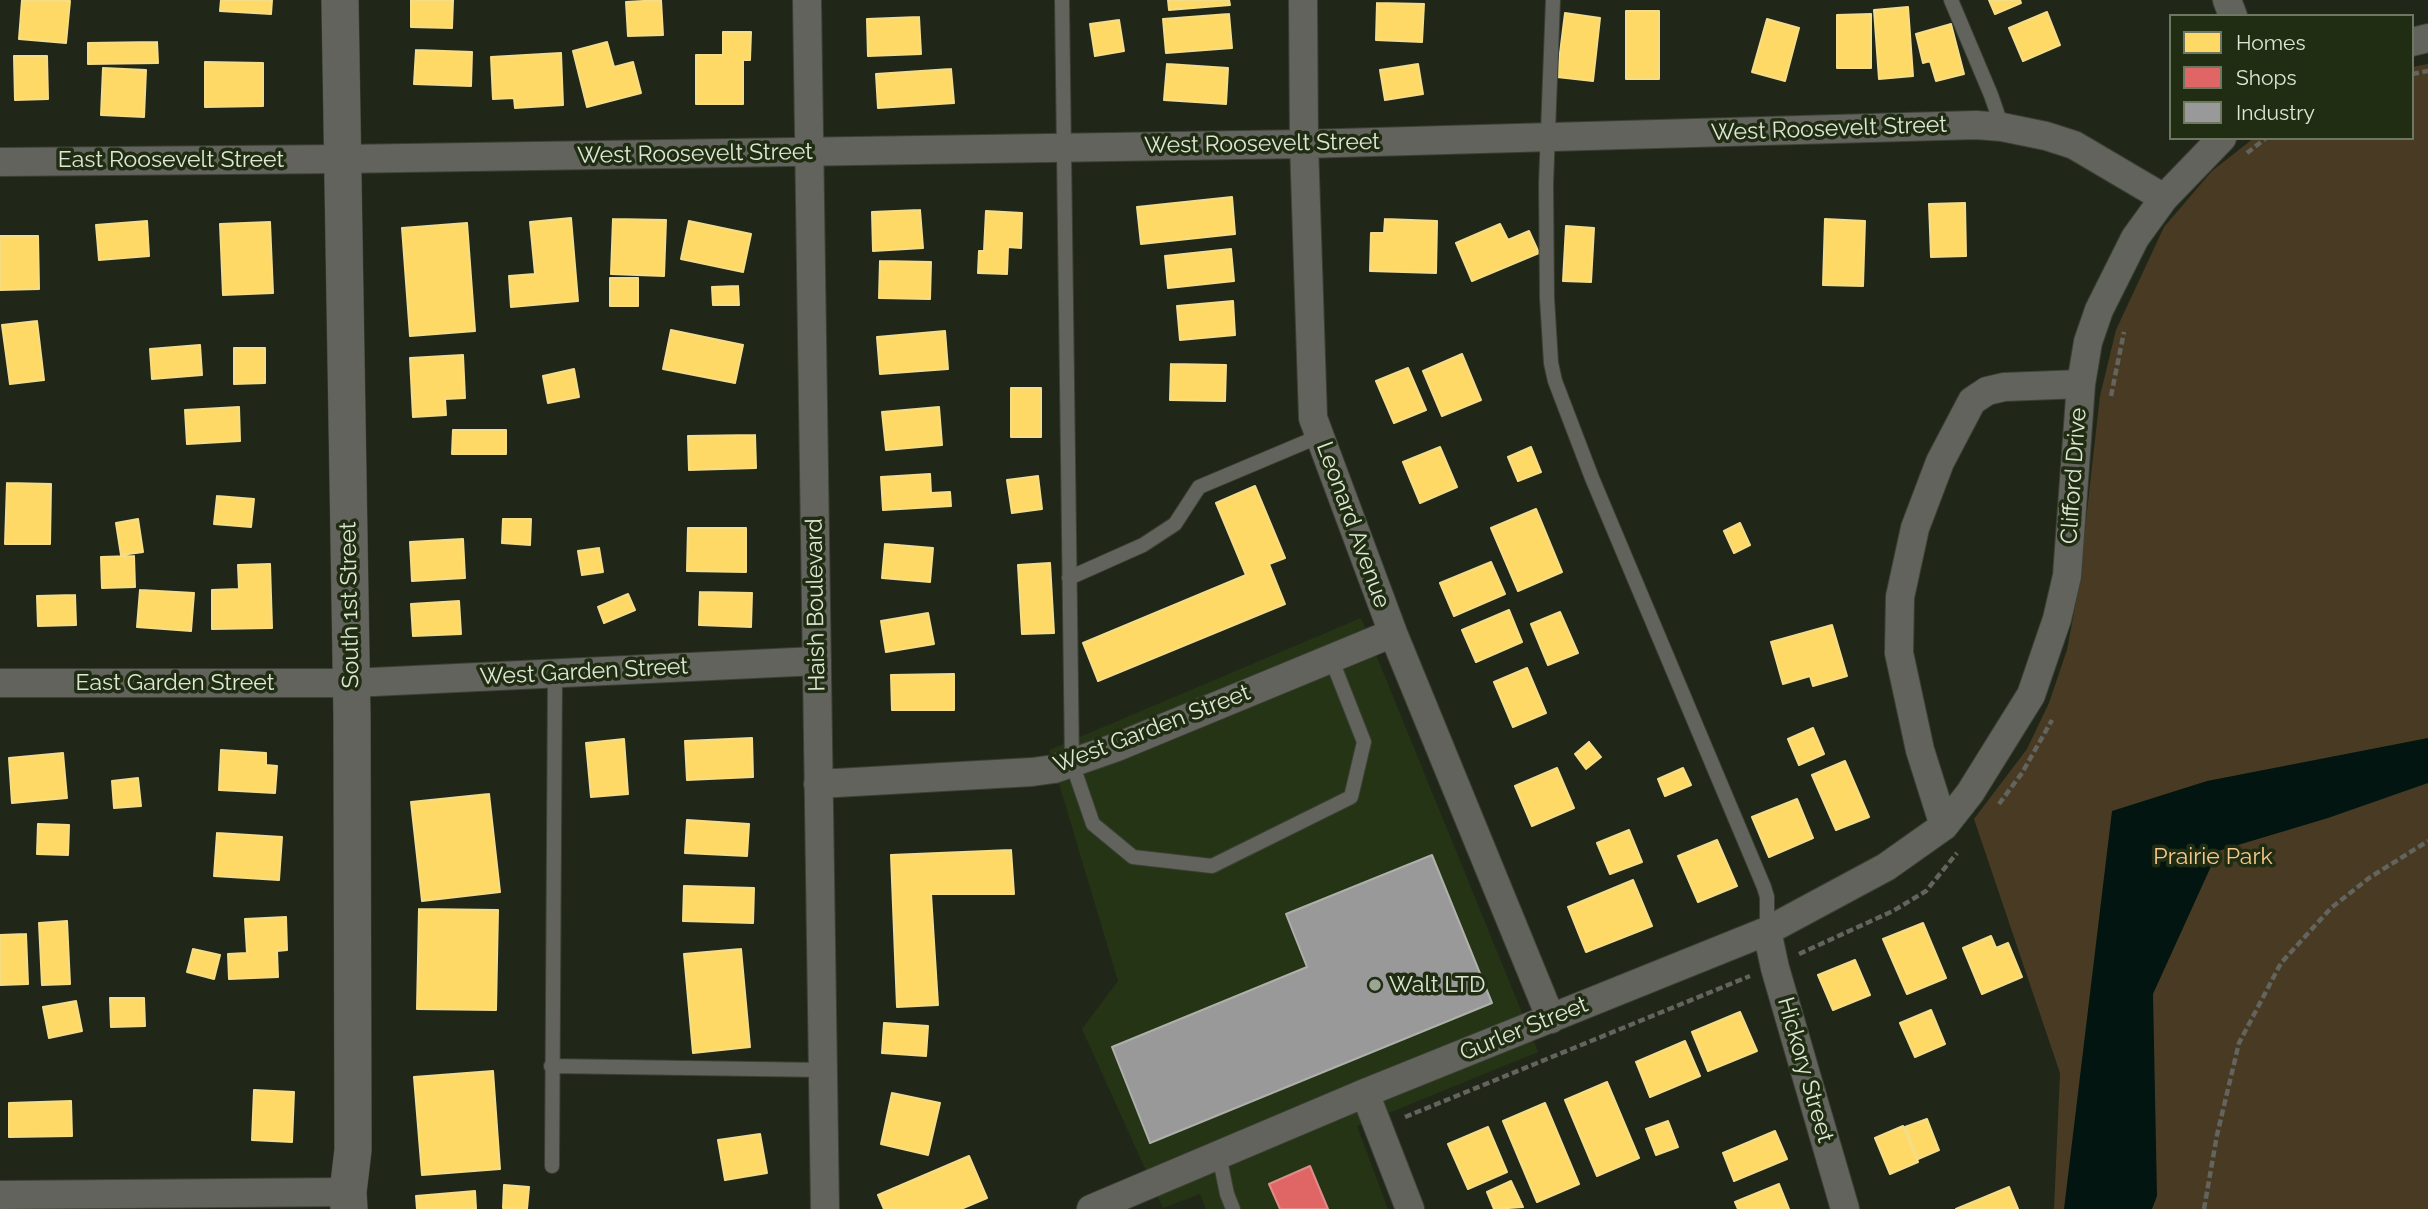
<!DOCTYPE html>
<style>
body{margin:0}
#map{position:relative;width:2428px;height:1209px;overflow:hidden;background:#202719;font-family:Raleway,sans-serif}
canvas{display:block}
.legend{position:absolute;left:2169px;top:14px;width:245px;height:126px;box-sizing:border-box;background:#212d13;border:2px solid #6d7761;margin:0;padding:9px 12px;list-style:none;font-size:21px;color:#dee7d6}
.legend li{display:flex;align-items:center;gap:14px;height:35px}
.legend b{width:35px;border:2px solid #6d7761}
</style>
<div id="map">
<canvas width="2428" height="1209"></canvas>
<ul class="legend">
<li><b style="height:19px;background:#ffd966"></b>Homes</li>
<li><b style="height:19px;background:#e06666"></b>Shops</li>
<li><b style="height:19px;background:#999"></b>Industry</li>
</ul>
</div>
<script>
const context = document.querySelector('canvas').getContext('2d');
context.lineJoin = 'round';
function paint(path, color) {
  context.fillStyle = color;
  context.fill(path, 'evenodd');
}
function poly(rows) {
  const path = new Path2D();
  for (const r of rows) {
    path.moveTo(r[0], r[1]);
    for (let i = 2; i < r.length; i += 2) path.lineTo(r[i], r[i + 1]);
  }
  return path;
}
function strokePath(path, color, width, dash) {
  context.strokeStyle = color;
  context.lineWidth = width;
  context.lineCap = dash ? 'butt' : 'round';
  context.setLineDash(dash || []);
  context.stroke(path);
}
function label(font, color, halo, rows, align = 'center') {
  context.font = font + ' Raleway,sans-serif';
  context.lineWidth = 7;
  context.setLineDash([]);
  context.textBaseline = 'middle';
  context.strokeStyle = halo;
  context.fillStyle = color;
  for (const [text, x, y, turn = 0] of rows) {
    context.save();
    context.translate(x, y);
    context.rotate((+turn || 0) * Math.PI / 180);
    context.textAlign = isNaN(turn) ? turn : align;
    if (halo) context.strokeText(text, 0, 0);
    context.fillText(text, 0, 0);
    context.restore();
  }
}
paint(poly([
 [1361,618,1538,1052,1357,1126,1388,1209,1206,1209,1200,1194,1163,1208,1082,1029,1118,981,1049,750]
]), '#263416');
paint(poly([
 [2428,64,2428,1209,2054,1209,2060,1073,1974,819,2027,749,2049,703,2067,650,2078,591,2100,396,2116,330,2164,227,2212,171,2254,138,2412,138,2412,67]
]), '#493b23');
paint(poly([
 [2428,738,2428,783,2328,818,2218,851,2153,994,2157,1196,2152,1209,2064,1209,2112,811,2207,781]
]), '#031511');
const homes = poly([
 [22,0,70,1,66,43,19,39,22,0],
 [221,0,272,0,271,14,220,11,221,0],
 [411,0,453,0,452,28,411,27,411,0],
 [661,0,663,35,628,36,626,2,661,0],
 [1168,0,1229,0,1230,5,1169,10,1168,0],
 [1989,0,2020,0,2021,3,1995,14,1989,0],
 [1377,3,1424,4,1422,42,1376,40,1377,3],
 [1908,7,1913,76,1879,79,1874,10,1908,7],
 [1626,11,1659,11,1659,79,1626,79,1626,11],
 [2047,12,2060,45,2023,61,2009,28,2047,12],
 [1565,13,1600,18,1593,81,1557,77,1565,13],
 [1229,14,1232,48,1166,53,1163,19,1229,14],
 [1871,14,1871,68,1837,68,1837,15,1871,14],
 [919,17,921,54,868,56,867,19,919,17],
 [1767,19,1799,28,1785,81,1752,72,1767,19],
 [1119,20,1124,51,1095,56,1090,24,1119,20],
 [1951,24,1964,74,1936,81,1930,61,1923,63,1916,34,1951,24],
 [723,32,751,32,750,60,743,60,743,104,696,104,696,55,723,55,723,32],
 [157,42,158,63,88,64,88,43,157,42],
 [607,42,614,67,633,62,641,93,587,107,573,51,607,42],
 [416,50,472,52,471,86,414,84,416,50],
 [561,53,563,105,515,108,514,98,493,99,491,57,561,53],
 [14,56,47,56,48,99,15,100,14,56],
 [205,62,263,63,263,106,205,107,205,62],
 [1167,64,1228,68,1226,104,1164,100,1167,64],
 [1418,64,1423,94,1385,100,1380,70,1418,64],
 [103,68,146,70,144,117,101,115,103,68],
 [951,69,954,103,878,108,876,74,951,69],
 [1232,197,1235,234,1141,244,1137,207,1232,197],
 [1965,203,1966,256,1931,257,1929,204,1965,203],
 [920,210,923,248,873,251,872,212,920,210],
 [986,211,1022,213,1021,248,1008,247,1007,274,978,273,979,251,984,251,986,211],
 [571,218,578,301,511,307,509,276,535,274,530,222,571,218],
 [613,219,666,220,664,276,611,274,613,219],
 [1385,219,1437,221,1436,273,1370,271,1371,233,1384,233,1385,219],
 [1825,219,1865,221,1863,286,1823,285,1825,219],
 [147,221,149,256,99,260,96,225,147,221],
 [689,221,751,234,743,272,681,259,689,221],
 [270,222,273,293,223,295,220,224,270,222],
 [467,223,475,331,410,336,402,228,467,223],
 [1500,224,1508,240,1529,231,1539,253,1472,281,1456,243,1500,224],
 [1566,226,1594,228,1591,282,1563,281,1566,226],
 [0,236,38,236,39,289,0,290,0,236],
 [1231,249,1234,281,1168,288,1165,256,1231,249],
 [880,261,931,262,930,299,879,298,880,261],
 [610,278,638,278,638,306,610,306,610,278],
 [738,286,739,305,713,305,712,287,738,286],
 [1233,301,1235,335,1180,340,1177,306,1233,301],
 [37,321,44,380,10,384,2,325,37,321],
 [671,330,743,345,735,383,663,369,671,330],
 [945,331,948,369,880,374,877,337,945,331],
 [200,345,202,375,152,379,150,349,200,345],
 [234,348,265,348,265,383,234,384,234,348],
 [1462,354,1481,400,1442,416,1423,371,1462,354],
 [463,355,465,398,445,399,446,415,413,417,410,358,463,355],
 [1171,364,1226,365,1225,401,1170,400,1171,364],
 [1408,368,1426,410,1394,423,1376,381,1408,368],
 [574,369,579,397,548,403,543,376,574,369],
 [1011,388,1041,388,1041,437,1011,437,1011,388],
 [239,407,240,441,187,444,185,410,239,407],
 [939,407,942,445,886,450,882,412,939,407],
 [453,430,506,430,506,454,452,454,453,430],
 [755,435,756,468,689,470,688,436,755,435],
 [1440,447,1457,487,1420,503,1403,462,1440,447],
 [1531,447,1541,472,1518,481,1508,457,1531,447],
 [930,474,931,493,950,492,951,506,883,510,881,477,930,474],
 [1038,476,1042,509,1012,513,1007,480,1038,476],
 [7,483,51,484,50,544,5,544,7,483],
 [1255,486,1285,558,1269,564,1285,604,1098,681,1083,643,1246,575,1216,503,1255,486],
 [217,496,254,499,251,527,214,524,217,496],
 [1536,509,1562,572,1518,591,1491,528,1536,509],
 [138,519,143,552,121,555,116,523,138,519],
 [503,519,531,519,530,545,502,543,503,519],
 [1740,523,1750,545,1734,553,1724,531,1740,523],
 [688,528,746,528,746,572,687,571,688,528],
 [463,539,465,578,412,581,410,542,463,539],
 [885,544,933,548,930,582,882,578,885,544],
 [599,548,603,572,582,575,578,551,599,548],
 [134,556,135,587,102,588,101,557,134,556],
 [1491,562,1505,594,1454,616,1440,583,1491,562],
 [1050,563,1054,633,1022,634,1018,565,1050,563],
 [270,564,272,628,212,629,212,590,239,589,238,565,270,564],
 [140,590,194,593,191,631,137,627,140,590],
 [700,592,752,593,751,627,699,625,700,592],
 [628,594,635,610,604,623,598,607,628,594],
 [75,595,76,625,38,626,37,596,75,595],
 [459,601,461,634,413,636,411,604,459,601],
 [1509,610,1522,642,1476,662,1462,630,1509,610],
 [1560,612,1578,653,1548,665,1531,624,1560,612],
 [928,613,934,644,886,652,881,621,928,613],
 [1832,625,1847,676,1813,686,1810,676,1783,684,1771,642,1832,625],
 [1527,668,1546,713,1513,727,1494,682,1527,668],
 [954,674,954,710,892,710,891,675,954,674],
 [1813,728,1824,754,1799,765,1788,739,1813,728],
 [752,738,753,777,687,780,685,741,752,738],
 [624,739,628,794,591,797,586,743,624,739],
 [1589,742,1601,757,1586,769,1575,754,1589,742],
 [221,750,266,753,266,765,277,766,275,793,219,790,221,750],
 [63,753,67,798,12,803,9,758,63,753],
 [1845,761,1869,817,1836,830,1812,775,1845,761],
 [1557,768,1574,808,1532,826,1515,786,1557,768],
 [1683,768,1691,785,1665,796,1658,779,1683,768],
 [138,778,141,806,114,808,112,781,138,778],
 [489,794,500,892,422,901,411,802,489,794],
 [1797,799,1813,838,1769,857,1752,817,1797,799],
 [687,820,749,824,747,856,685,853,687,820],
 [38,824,69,825,68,855,37,854,38,824],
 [1629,830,1642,862,1610,874,1597,843,1629,830],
 [217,833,282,837,279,880,214,876,217,833],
 [1717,840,1737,886,1698,902,1678,856,1717,840],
 [1011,850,1014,894,931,894,938,1005,897,1007,891,855,1011,850],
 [1633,880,1652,926,1586,952,1568,907,1633,880],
 [684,886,754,888,753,923,683,921,684,886],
 [419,909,498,910,496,1010,417,1009,419,909],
 [286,917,287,950,277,951,278,977,229,979,228,954,247,953,245,919,286,917],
 [67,921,70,984,42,985,39,923,67,921],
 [1923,923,1946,978,1907,994,1883,939,1923,923],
 [26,934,28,984,0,985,0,935,26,934],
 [1991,936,1996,948,2008,943,2022,977,1982,994,1963,948,1991,936],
 [193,949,220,955,214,979,187,972,193,949],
 [741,949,750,1047,693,1053,684,954,741,949],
 [1855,960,1870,995,1833,1010,1818,975,1855,960],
 [110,998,144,998,145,1026,111,1027,110,998],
 [76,1001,82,1031,49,1038,43,1007,76,1001],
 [1931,1010,1945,1044,1915,1057,1900,1023,1931,1010],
 [1740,1012,1757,1051,1708,1071,1692,1032,1740,1012],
 [884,1023,928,1026,926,1056,882,1053,884,1023],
 [1685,1041,1700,1076,1650,1097,1636,1062,1685,1041],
 [493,1071,500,1169,422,1175,414,1077,493,1071],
 [1607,1082,1639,1158,1597,1176,1565,1100,1607,1082],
 [254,1090,294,1092,292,1142,252,1140,254,1090],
 [892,1093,940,1103,928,1155,881,1144,892,1093],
 [71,1101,72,1136,9,1137,9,1103,71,1101],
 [1545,1103,1579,1184,1537,1202,1503,1121,1545,1103],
 [1927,1119,1939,1150,1918,1159,1905,1127,1927,1119],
 [1668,1121,1678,1147,1656,1155,1646,1129,1668,1121],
 [1903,1126,1918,1162,1890,1174,1875,1138,1903,1126],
 [1488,1127,1507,1172,1468,1189,1448,1144,1488,1127],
 [1775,1131,1787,1159,1734,1181,1723,1153,1775,1131],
 [760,1134,767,1173,725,1180,718,1140,760,1134],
 [969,1156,987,1198,961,1209,884,1209,878,1195,969,1156],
 [1511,1181,1523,1207,1494,1209,1487,1192,1511,1181],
 [1779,1184,1789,1209,1738,1209,1735,1202,1779,1184],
 [504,1185,529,1187,527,1209,503,1208,504,1185],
 [2009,1187,2018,1209,1956,1209,2009,1187],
 [475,1191,476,1209,417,1209,416,1196,475,1191]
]);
paint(homes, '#ffd966');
strokePath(homes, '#f5dd88', 2);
const shops = poly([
 [1310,1166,1328,1209,1280,1209,1269,1184,1310,1166]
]);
paint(shops, '#e06666');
strokePath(shops, '#df8d88', 2);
const industry = poly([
 [1432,855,1492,1003,1150,1143,1112,1047,1307,967,1286,914,1432,855]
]);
paint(industry, '#999');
strokePath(industry, '#aeb0ab', 2);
const service = poly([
 [1062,0,1072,763,1093,824,1133,857,1212,866,1351,797,1364,742,1331,658],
 [1553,0,1546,184,1547,298,1551,363,1555,381,1592,478,1764,887,1767,897,1767,931],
 [1951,0,1991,95,2002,127],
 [1069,578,1143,545,1175,524,1199,487,1320,436],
 [551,1066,824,1070],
 [1219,1155,1227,1194,1233,1209],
 [552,1166,555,674]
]);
const minor = poly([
 [807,0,825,1209],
 [1303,0,1304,144,1313,418,1393,633,1551,1019],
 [2227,0,2233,16],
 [2412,42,2428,38],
 [0,162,342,159,1304,144,1976,125,2002,127,2046,136,2074,145,2164,198],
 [0,683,351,683,817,661],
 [818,784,1032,772,1054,769,1117,747,1393,633],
 [1944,826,1920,750,1899,653,1900,597,1915,528,1940,462,1972,401,1987,391,2004,387,2081,384],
 [1767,931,1775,968,1845,1209],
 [1365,1093,1410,1209],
 [0,1195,348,1192],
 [1091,1209,1365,1093,1767,931,1886,867,1944,826,1970,793,2031,695,2057,619,2067,576,2081,384,2088,342,2099,310,2135,238,2164,198,2222,138]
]);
const tertiary = poly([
 [340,0,352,717,353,1150,348,1192,349,1209]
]);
strokePath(service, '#3b4134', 16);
strokePath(minor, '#3b4134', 30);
strokePath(tertiary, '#3b4134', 38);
strokePath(poly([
 [2412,74,2428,71],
 [2247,153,2266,138],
 [2111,396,2124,332],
 [1999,804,2022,773,2052,720],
 [1799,954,1893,911,1926,891,1957,853],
 [1405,1117,1750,976],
 [2204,1209,2217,1135,2239,1043,2281,963,2331,908,2369,878,2428,841]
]), '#62645d', 4.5, [7, 3.5]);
strokePath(service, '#63635d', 14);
strokePath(minor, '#63635d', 28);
strokePath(tertiary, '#63635d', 37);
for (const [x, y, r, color] of [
 [1375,985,7,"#9ca494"]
]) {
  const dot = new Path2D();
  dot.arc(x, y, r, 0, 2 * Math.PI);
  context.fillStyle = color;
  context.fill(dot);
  strokePath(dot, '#212d13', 2.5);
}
label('23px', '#dee7d6', '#212d13', [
 ["West Roosevelt Street",1829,129,-2],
 ["West Roosevelt Street",1262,144,-1],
 ["West Roosevelt Street",695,154,-1],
 ["East Roosevelt Street",171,160],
 ["Clifford Drive",2074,476,-86],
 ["Leonard Avenue",1353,525,70],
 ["South 1st Street",350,605,-91],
 ["Haish Boulevard",816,605,-91],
 ["West Garden Street",584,672,-3],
 ["East Garden Street",175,683],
 ["West Garden Street",1152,729,-21],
 ["Gurler Street",1524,1029,-22],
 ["Hickory Street",1805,1070,74]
]);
label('23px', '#f4ca8e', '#212d13', [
 ["Prairie Park",2213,857]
]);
label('23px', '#dee7d6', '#212d13', [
 ["Walt LTD",1389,985]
], 'left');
</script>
